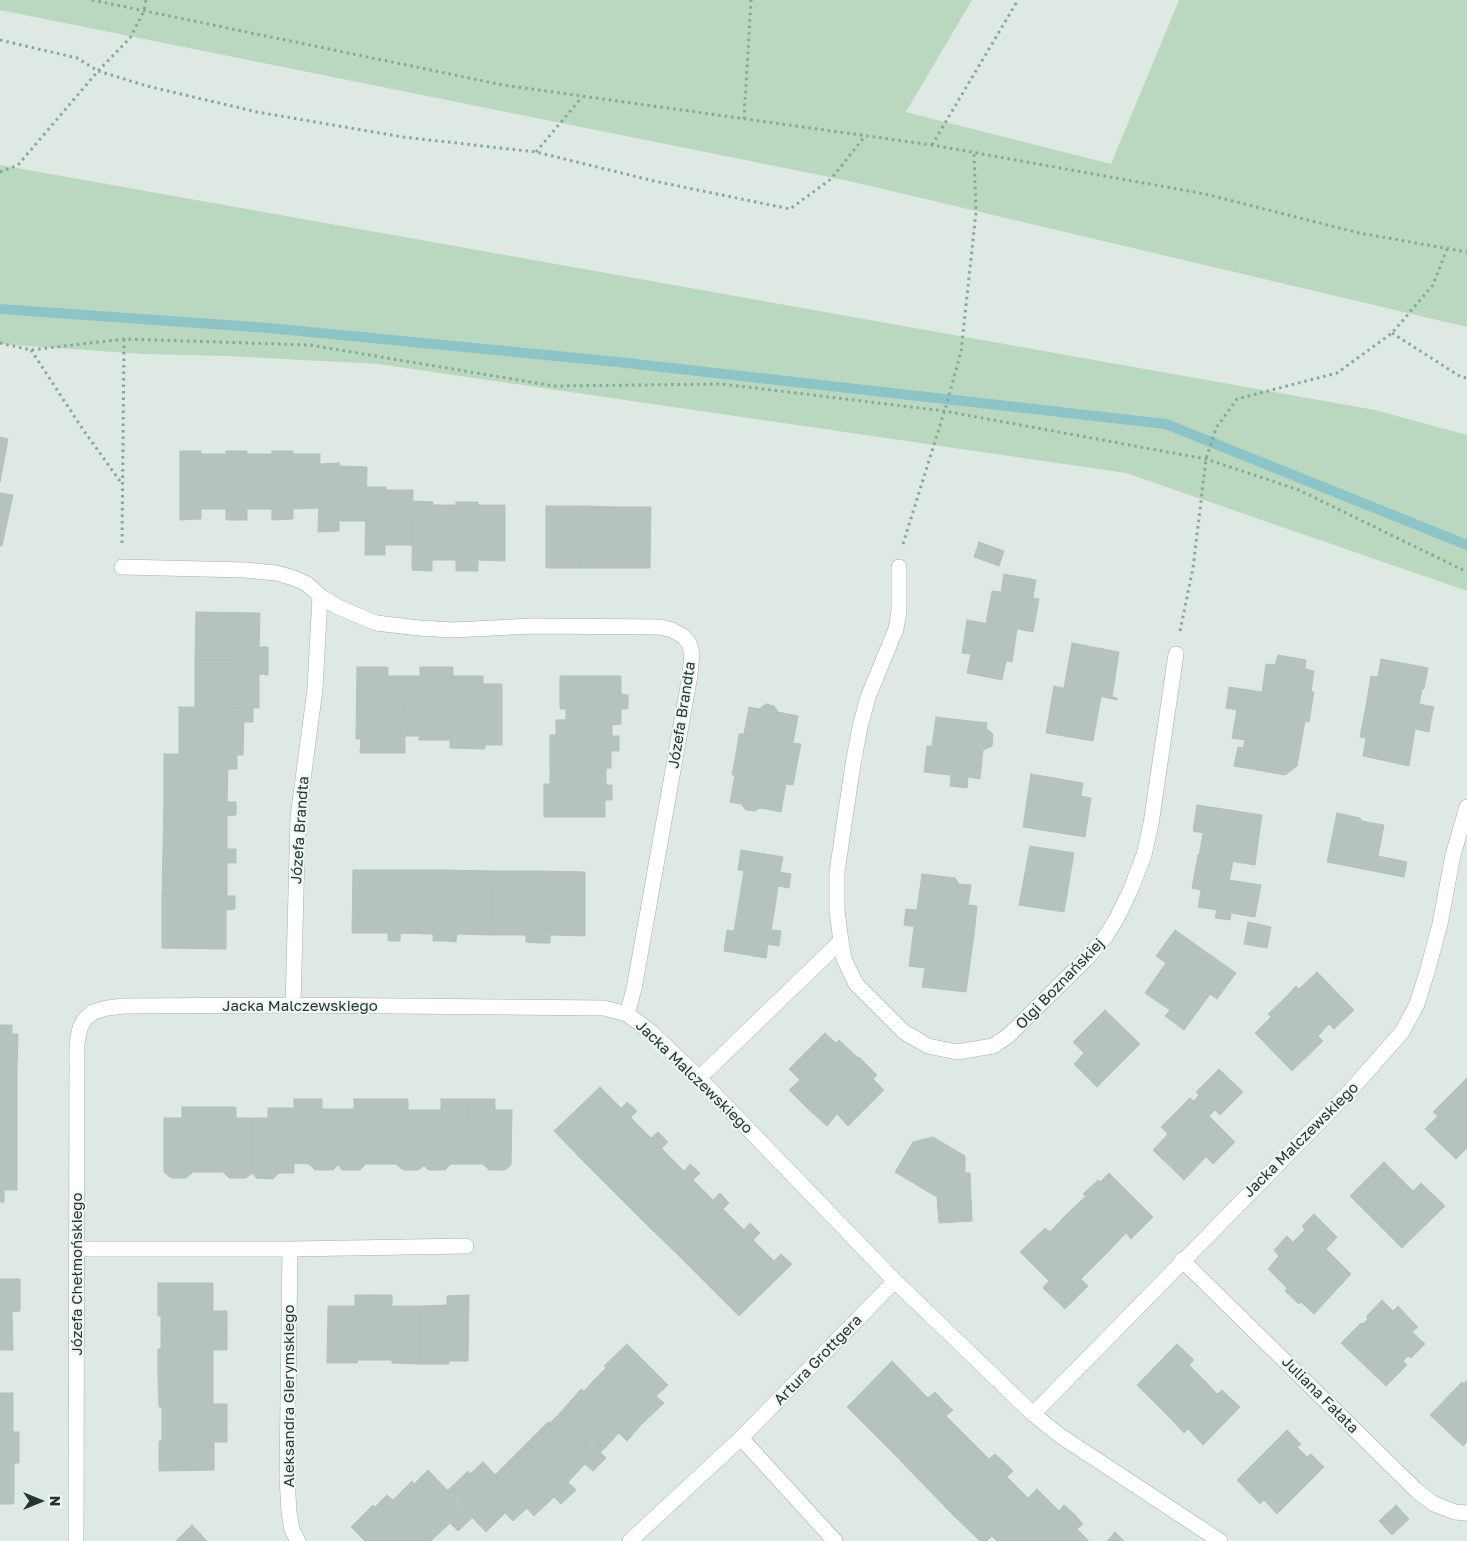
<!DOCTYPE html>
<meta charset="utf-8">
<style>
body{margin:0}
#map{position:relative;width:1467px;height:1541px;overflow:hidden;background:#dfe9e4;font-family:"Golos Text",sans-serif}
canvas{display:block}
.north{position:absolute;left:15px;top:1476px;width:50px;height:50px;-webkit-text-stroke:4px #eff6f2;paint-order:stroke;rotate:90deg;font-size:14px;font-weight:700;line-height:20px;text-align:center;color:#22372f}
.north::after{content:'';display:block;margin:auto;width:18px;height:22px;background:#22372f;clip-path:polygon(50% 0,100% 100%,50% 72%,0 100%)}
</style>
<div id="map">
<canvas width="1467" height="1541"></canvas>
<div class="north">N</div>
</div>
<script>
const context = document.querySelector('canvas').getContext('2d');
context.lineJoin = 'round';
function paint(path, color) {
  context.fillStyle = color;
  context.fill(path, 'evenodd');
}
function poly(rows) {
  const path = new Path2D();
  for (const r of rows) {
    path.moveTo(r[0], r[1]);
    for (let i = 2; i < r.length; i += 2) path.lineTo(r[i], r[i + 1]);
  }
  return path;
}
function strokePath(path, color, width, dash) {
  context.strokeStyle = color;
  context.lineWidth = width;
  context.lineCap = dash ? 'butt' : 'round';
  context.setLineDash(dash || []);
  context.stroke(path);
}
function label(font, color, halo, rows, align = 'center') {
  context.font = font + ' "Golos Text",sans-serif';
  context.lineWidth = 4;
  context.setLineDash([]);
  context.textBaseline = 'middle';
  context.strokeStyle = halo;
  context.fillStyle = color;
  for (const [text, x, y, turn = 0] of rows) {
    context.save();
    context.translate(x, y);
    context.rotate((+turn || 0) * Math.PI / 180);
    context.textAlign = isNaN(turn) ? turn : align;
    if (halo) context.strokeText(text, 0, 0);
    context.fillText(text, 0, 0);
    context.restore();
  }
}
paint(poly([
 [0,0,972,0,906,112,1111,164,1179,0,1467,0,1467,327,849,181,0,10],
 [0,165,1375,410,1467,435,1467,591,1126,473,378,364,227,356,142,354,0,344]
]), '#bad8c0');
strokePath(poly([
 [0,309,269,328,618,362,1166,424,1467,545]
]), '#8dc4c8', 10);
const building = poly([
 [0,437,8,439,0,482,0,437],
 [180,451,201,451,201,454,226,454,226,509,201,509,201,519,180,520,180,451],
 [226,451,247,451,247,454,272,454,272,509,247,509,247,520,226,520,226,451],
 [272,451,293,451,293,454,320,454,319,508,293,509,293,519,272,520,272,451],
 [339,463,339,466,367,467,366,521,339,521,339,531,318,532,320,464,339,463],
 [366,487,386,487,386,490,413,490,412,545,385,545,385,555,365,555,366,487],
 [0,493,13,495,2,546,0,546,0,493],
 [413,501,433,502,433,505,456,505,456,560,432,560,432,571,412,570,413,501],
 [456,502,478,502,478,505,505,505,505,561,478,560,478,571,456,571,456,502],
 [546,506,581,506,581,568,546,568,546,506],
 [581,506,616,507,615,568,581,568,581,506],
 [616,507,651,507,650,568,615,568,616,507],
 [979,542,1004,551,999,566,974,557,979,542],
 [1004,574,1036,580,1033,598,1039,599,1033,632,986,623,992,591,1001,592,1004,574],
 [196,612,260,613,259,647,268,647,268,661,195,660,196,612],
 [967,620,1017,629,1012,662,1006,661,1002,680,967,673,971,654,962,653,967,620],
 [1072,643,1119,652,1112,697,1117,698,1117,700,1064,688,1072,643],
 [1278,655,1306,660,1305,669,1314,671,1311,692,1314,692,1309,722,1226,708,1229,687,1262,692,1266,664,1275,665,1278,655],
 [1381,659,1428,668,1424,689,1422,689,1419,704,1434,707,1431,719,1366,706,1371,676,1378,677,1381,659],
 [195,660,268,661,268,675,259,674,259,708,195,707,195,660],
 [357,667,388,667,388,676,405,676,405,753,360,753,361,739,356,739,357,667],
 [420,667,453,667,453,740,419,740,419,736,404,736,405,676,420,676,420,667],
 [453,676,483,676,483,684,502,684,502,745,485,745,485,749,450,748,450,740,453,740,453,676],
 [560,676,621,676,621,694,628,695,628,709,621,709,621,724,612,725,612,719,566,720,566,709,560,709,560,676],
 [1054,686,1101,697,1093,741,1046,733,1054,686],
 [766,704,774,706,778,712,798,716,793,743,801,744,797,764,736,754,739,734,744,734,749,707,759,709,766,704],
 [1366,706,1431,719,1429,732,1415,729,1409,766,1363,756,1366,738,1360,737,1366,706],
 [179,707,253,708,253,722,244,722,243,755,179,754,179,707],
 [1237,710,1305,721,1297,766,1285,775,1234,766,1238,747,1243,748,1245,740,1232,738,1237,710],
 [936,717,987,723,986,728,993,734,992,746,983,750,980,779,968,777,967,788,950,786,951,775,924,772,927,746,932,746,936,717],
 [612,719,612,736,619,736,619,751,611,751,611,768,550,769,550,735,556,735,556,720,612,719],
 [164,754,237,755,237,769,228,769,227,802,164,801,164,754],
 [736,754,797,764,793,785,786,784,781,812,761,808,754,811,746,810,741,804,730,802,735,775,732,775,736,754],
 [606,768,606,785,612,785,612,800,605,800,605,817,544,817,544,784,550,784,550,769,606,768],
 [1031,774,1083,783,1081,796,1091,798,1085,837,1023,827,1031,774],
 [164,801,236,802,236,815,227,816,227,849,163,848,164,801],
 [1197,805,1262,815,1255,865,1199,856,1203,833,1193,831,1197,805],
 [1337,813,1360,818,1362,821,1384,825,1378,856,1407,862,1404,877,1327,862,1337,813],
 [1030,846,1074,853,1064,912,1019,905,1030,846],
 [163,848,236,849,236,863,227,863,227,896,162,895,163,848],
 [741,850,783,857,780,872,791,874,789,888,778,886,775,907,739,901,744,871,738,870,741,850],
 [1198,855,1233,862,1229,880,1261,885,1255,917,1231,913,1230,920,1215,918,1217,910,1198,907,1201,890,1192,888,1198,855],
 [353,870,401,870,400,941,388,941,388,933,352,933,353,870],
 [401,870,445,870,445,941,433,941,433,934,400,933,401,870],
 [445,870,493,871,491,935,457,934,456,942,445,941,445,870],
 [493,871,538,871,538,943,526,942,526,935,491,935,493,871],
 [538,871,585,872,585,936,550,935,550,943,538,943,538,871],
 [922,874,955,878,959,884,971,885,968,905,977,906,974,935,904,925,906,909,917,910,922,874],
 [162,895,235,896,235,909,226,910,226,949,162,948,162,895],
 [739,901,775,907,771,930,781,931,779,946,768,944,766,958,724,951,727,930,734,931,739,901],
 [1248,922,1271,927,1267,948,1244,944,1248,922],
 [914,927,974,935,966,992,922,987,925,968,909,966,914,927],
 [1175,930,1236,973,1217,999,1210,994,1184,1030,1165,1016,1170,1010,1145,993,1166,963,1156,956,1175,930],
 [1317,972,1354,1010,1334,1029,1329,1024,1318,1036,1283,1000,1296,986,1299,989,1317,972],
 [1283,1000,1323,1041,1292,1071,1255,1033,1271,1017,1268,1014,1283,1000],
 [1105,1010,1140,1044,1097,1087,1074,1064,1084,1053,1073,1042,1105,1010],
 [0,1025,12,1025,12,1034,18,1034,17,1070,0,1070,0,1025],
 [825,1033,836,1043,839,1040,858,1058,807,1108,789,1090,800,1080,789,1069,825,1033],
 [859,1057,877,1075,873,1079,884,1090,848,1126,837,1114,827,1126,807,1108,859,1057],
 [1219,1069,1243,1092,1220,1115,1215,1110,1209,1116,1235,1142,1213,1164,1206,1157,1184,1180,1153,1150,1168,1134,1161,1127,1190,1098,1194,1101,1199,1095,1196,1092,1219,1069],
 [0,1070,17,1070,17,1113,0,1113,0,1070],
 [1467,1078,1467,1148,1456,1159,1425,1129,1438,1116,1433,1112,1467,1078],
 [600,1087,621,1108,627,1102,637,1111,585,1163,554,1131,600,1087],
 [294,1099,322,1099,322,1109,338,1109,338,1165,333,1170,315,1170,309,1164,294,1163,294,1099],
 [354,1099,382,1099,381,1164,366,1164,360,1170,342,1170,338,1165,338,1109,354,1109,354,1099],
 [382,1099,408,1099,408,1110,424,1110,424,1166,418,1170,403,1170,396,1164,381,1164,382,1099],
 [441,1099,468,1099,466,1164,451,1164,445,1170,429,1170,424,1166,424,1110,441,1110,441,1099],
 [468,1099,495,1099,495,1110,512,1110,511,1165,505,1170,489,1170,483,1164,466,1164,468,1099],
 [182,1107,209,1107,208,1172,193,1172,186,1178,171,1178,164,1172,164,1118,182,1118,182,1107],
 [209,1107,236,1107,236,1118,252,1118,252,1173,246,1178,229,1178,223,1172,208,1172,209,1107],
 [268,1108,294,1108,294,1173,279,1173,273,1179,256,1178,252,1173,252,1118,268,1118,268,1108],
 [0,1113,17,1113,17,1156,0,1156,0,1113],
 [631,1118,651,1138,658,1132,668,1142,616,1194,585,1163,631,1118],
 [933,1137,965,1156,965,1173,970,1173,972,1221,939,1223,937,1197,895,1172,913,1142,933,1137],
 [661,1148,684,1171,690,1164,700,1173,646,1224,616,1194,661,1148],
 [0,1156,17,1156,17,1190,4,1190,4,1202,0,1202,0,1156],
 [1384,1162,1413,1191,1421,1183,1445,1206,1402,1248,1350,1196,1384,1162],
 [1109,1173,1153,1217,1131,1239,1126,1233,1105,1255,1066,1215,1086,1196,1083,1194,1098,1180,1100,1182,1109,1173],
 [693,1180,713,1200,720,1193,729,1203,677,1254,646,1224,693,1180],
 [723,1209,744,1230,750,1223,760,1233,708,1285,677,1254,723,1209],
 [1314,1214,1337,1237,1326,1249,1351,1274,1314,1314,1301,1302,1299,1304,1285,1291,1287,1288,1268,1269,1279,1256,1274,1250,1287,1236,1293,1242,1305,1230,1302,1226,1314,1214],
 [1066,1215,1105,1255,1081,1279,1088,1286,1065,1309,1043,1288,1049,1281,1020,1252,1045,1228,1050,1232,1066,1215],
 [753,1240,774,1261,781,1254,792,1264,739,1316,708,1285,753,1240],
 [0,1279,20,1279,20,1311,12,1312,13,1350,0,1350,0,1279],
 [158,1283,213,1283,213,1311,227,1311,227,1330,161,1331,161,1316,158,1316,158,1283],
 [355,1295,374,1295,374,1360,358,1360,357,1363,327,1363,328,1306,355,1306,355,1295],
 [374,1295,392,1295,392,1306,420,1306,420,1364,392,1363,392,1360,374,1360,374,1295],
 [469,1295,468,1361,449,1361,449,1364,420,1364,420,1306,447,1305,447,1296,469,1295],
 [1382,1300,1393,1311,1398,1306,1410,1319,1364,1365,1341,1343,1361,1323,1363,1324,1368,1319,1366,1317,1382,1300],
 [1410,1319,1418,1327,1412,1332,1425,1344,1411,1358,1408,1356,1403,1361,1407,1365,1386,1386,1364,1365,1410,1319],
 [227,1330,227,1350,213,1350,213,1377,158,1378,158,1349,161,1349,161,1331,227,1330],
 [627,1344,668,1385,656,1396,664,1403,641,1425,594,1380,606,1368,604,1366,627,1344],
 [1177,1344,1194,1360,1189,1365,1206,1382,1170,1418,1137,1385,1177,1344],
 [892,1361,928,1398,935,1392,945,1403,892,1452,847,1407,892,1361],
 [213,1377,213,1404,227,1404,227,1425,162,1425,162,1407,159,1407,158,1378,213,1377],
 [594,1380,641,1425,627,1441,619,1433,601,1452,560,1413,581,1389,584,1391,594,1380],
 [1467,1380,1467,1442,1463,1446,1430,1415,1462,1382,1464,1384,1467,1380],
 [1206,1382,1217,1394,1222,1390,1240,1407,1203,1445,1188,1429,1184,1433,1170,1418,1206,1382],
 [0,1393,13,1393,13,1432,19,1432,19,1448,0,1448,0,1393],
 [945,1403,953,1410,946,1416,968,1438,922,1483,892,1452,945,1403],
 [560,1413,606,1458,593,1471,585,1464,568,1482,527,1443,548,1422,550,1423,560,1413],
 [162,1425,227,1425,227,1442,214,1442,214,1470,159,1471,159,1441,162,1441,162,1425],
 [1287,1430,1301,1444,1297,1447,1307,1457,1311,1454,1324,1467,1277,1514,1264,1500,1260,1504,1237,1480,1287,1430],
 [968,1438,989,1459,995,1454,1004,1462,952,1514,922,1483,968,1438],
 [527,1443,576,1490,561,1504,554,1497,534,1516,495,1475,527,1443],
 [0,1448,19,1448,19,1463,14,1463,14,1504,0,1504,0,1448],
 [483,1462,527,1508,513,1521,505,1513,486,1532,447,1491,468,1471,470,1474,483,1462],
 [1004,1462,1013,1471,1007,1477,1028,1498,987,1541,980,1541,952,1514,1004,1462],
 [428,1470,473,1517,458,1531,450,1523,431,1541,393,1500,412,1481,414,1484,428,1470],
 [1037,1489,1059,1511,1064,1505,1074,1514,1047,1541,997,1541,992,1536,1037,1489],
 [387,1495,393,1500,431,1541,365,1541,351,1527,373,1505,375,1507,387,1495],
 [1396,1505,1409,1519,1392,1535,1379,1521,1396,1505],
 [1074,1514,1083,1524,1077,1529,1089,1541,1047,1541,1074,1514],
 [192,1525,207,1541,176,1541,192,1525],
 [1115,1532,1124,1541,1107,1541,1115,1532]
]);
paint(building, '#b5c3bc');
strokePath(building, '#b3c1ba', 1);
const minor = poly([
 [122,567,245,570,276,573,294,578,307,584,320,596],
 [841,941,837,911,837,872,853,764,860,727,868,697,896,629,899,611,899,567],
 [293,1005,298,817,315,689,320,596,338,607,376,623,419,628,453,630,532,626,661,627,672,630,683,636,689,643,692,653,690,675,634,989,627,1014],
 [699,1078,841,941,844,959,856,984,904,1032,928,1046,957,1052,993,1046,1008,1036,1086,959,1106,936,1118,916,1131,889,1144,855,1151,824,1176,654],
 [77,1249,290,1249,466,1246],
 [290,1249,287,1478,289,1512,292,1530,298,1541],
 [1182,1260,1417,1491,1434,1504,1455,1512,1467,1513],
 [1033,1414,1059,1435,1220,1541],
 [741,1438,835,1541],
 [76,1541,77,1043,80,1028,85,1019,93,1012,107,1008,124,1006,293,1005,604,1008,627,1014,651,1032,699,1078,895,1281,1033,1414,1350,1091,1402,1032,1417,1004,1427,972,1440,924,1453,855,1467,807],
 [630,1541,741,1438,895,1281]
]);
strokePath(minor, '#a3b0aa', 16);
strokePath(poly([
 [92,0,503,85,932,145,1205,194,1359,233,1467,252],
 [0,40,77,58,98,71,147,86,257,112,403,137,536,152,654,181,790,209,831,179,865,136],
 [744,119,751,0],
 [932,145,1018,0],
 [536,152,582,97],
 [0,172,18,165,98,71,130,38,144,11,146,0],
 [1392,333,1461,377,1467,378],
 [0,343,31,350,124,339,310,345,554,386,722,384,944,411,1206,459,1299,490,1467,572],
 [31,350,82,428,122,484],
 [122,543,124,339],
 [903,544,946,406,961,352,976,212,974,154],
 [1180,631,1193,568,1206,459,1216,428,1237,399,1337,373,1392,333,1433,285,1447,249]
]), '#83a99a', 3, [2.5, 4]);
strokePath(minor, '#fff', 15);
label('15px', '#22372f', '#eff6f2', [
 ["Józefa Brandta",682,715,-81],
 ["Józefa Brandta",300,830,-86],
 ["Olgi Boznańskiej",1060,984,-46],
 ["Jacka Malczewskiego",300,1006],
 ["Jacka Malczewskiego",694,1077,44],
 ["Jacka Malczewskiego",1301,1140,-45],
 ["Józefa Chełmońskiego",77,1274,-90],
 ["Artura Grottgera",818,1360,-46],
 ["Juliana Fałata",1320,1395,45],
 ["Aleksandra Gierymskiego",289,1396,-90]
]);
</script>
